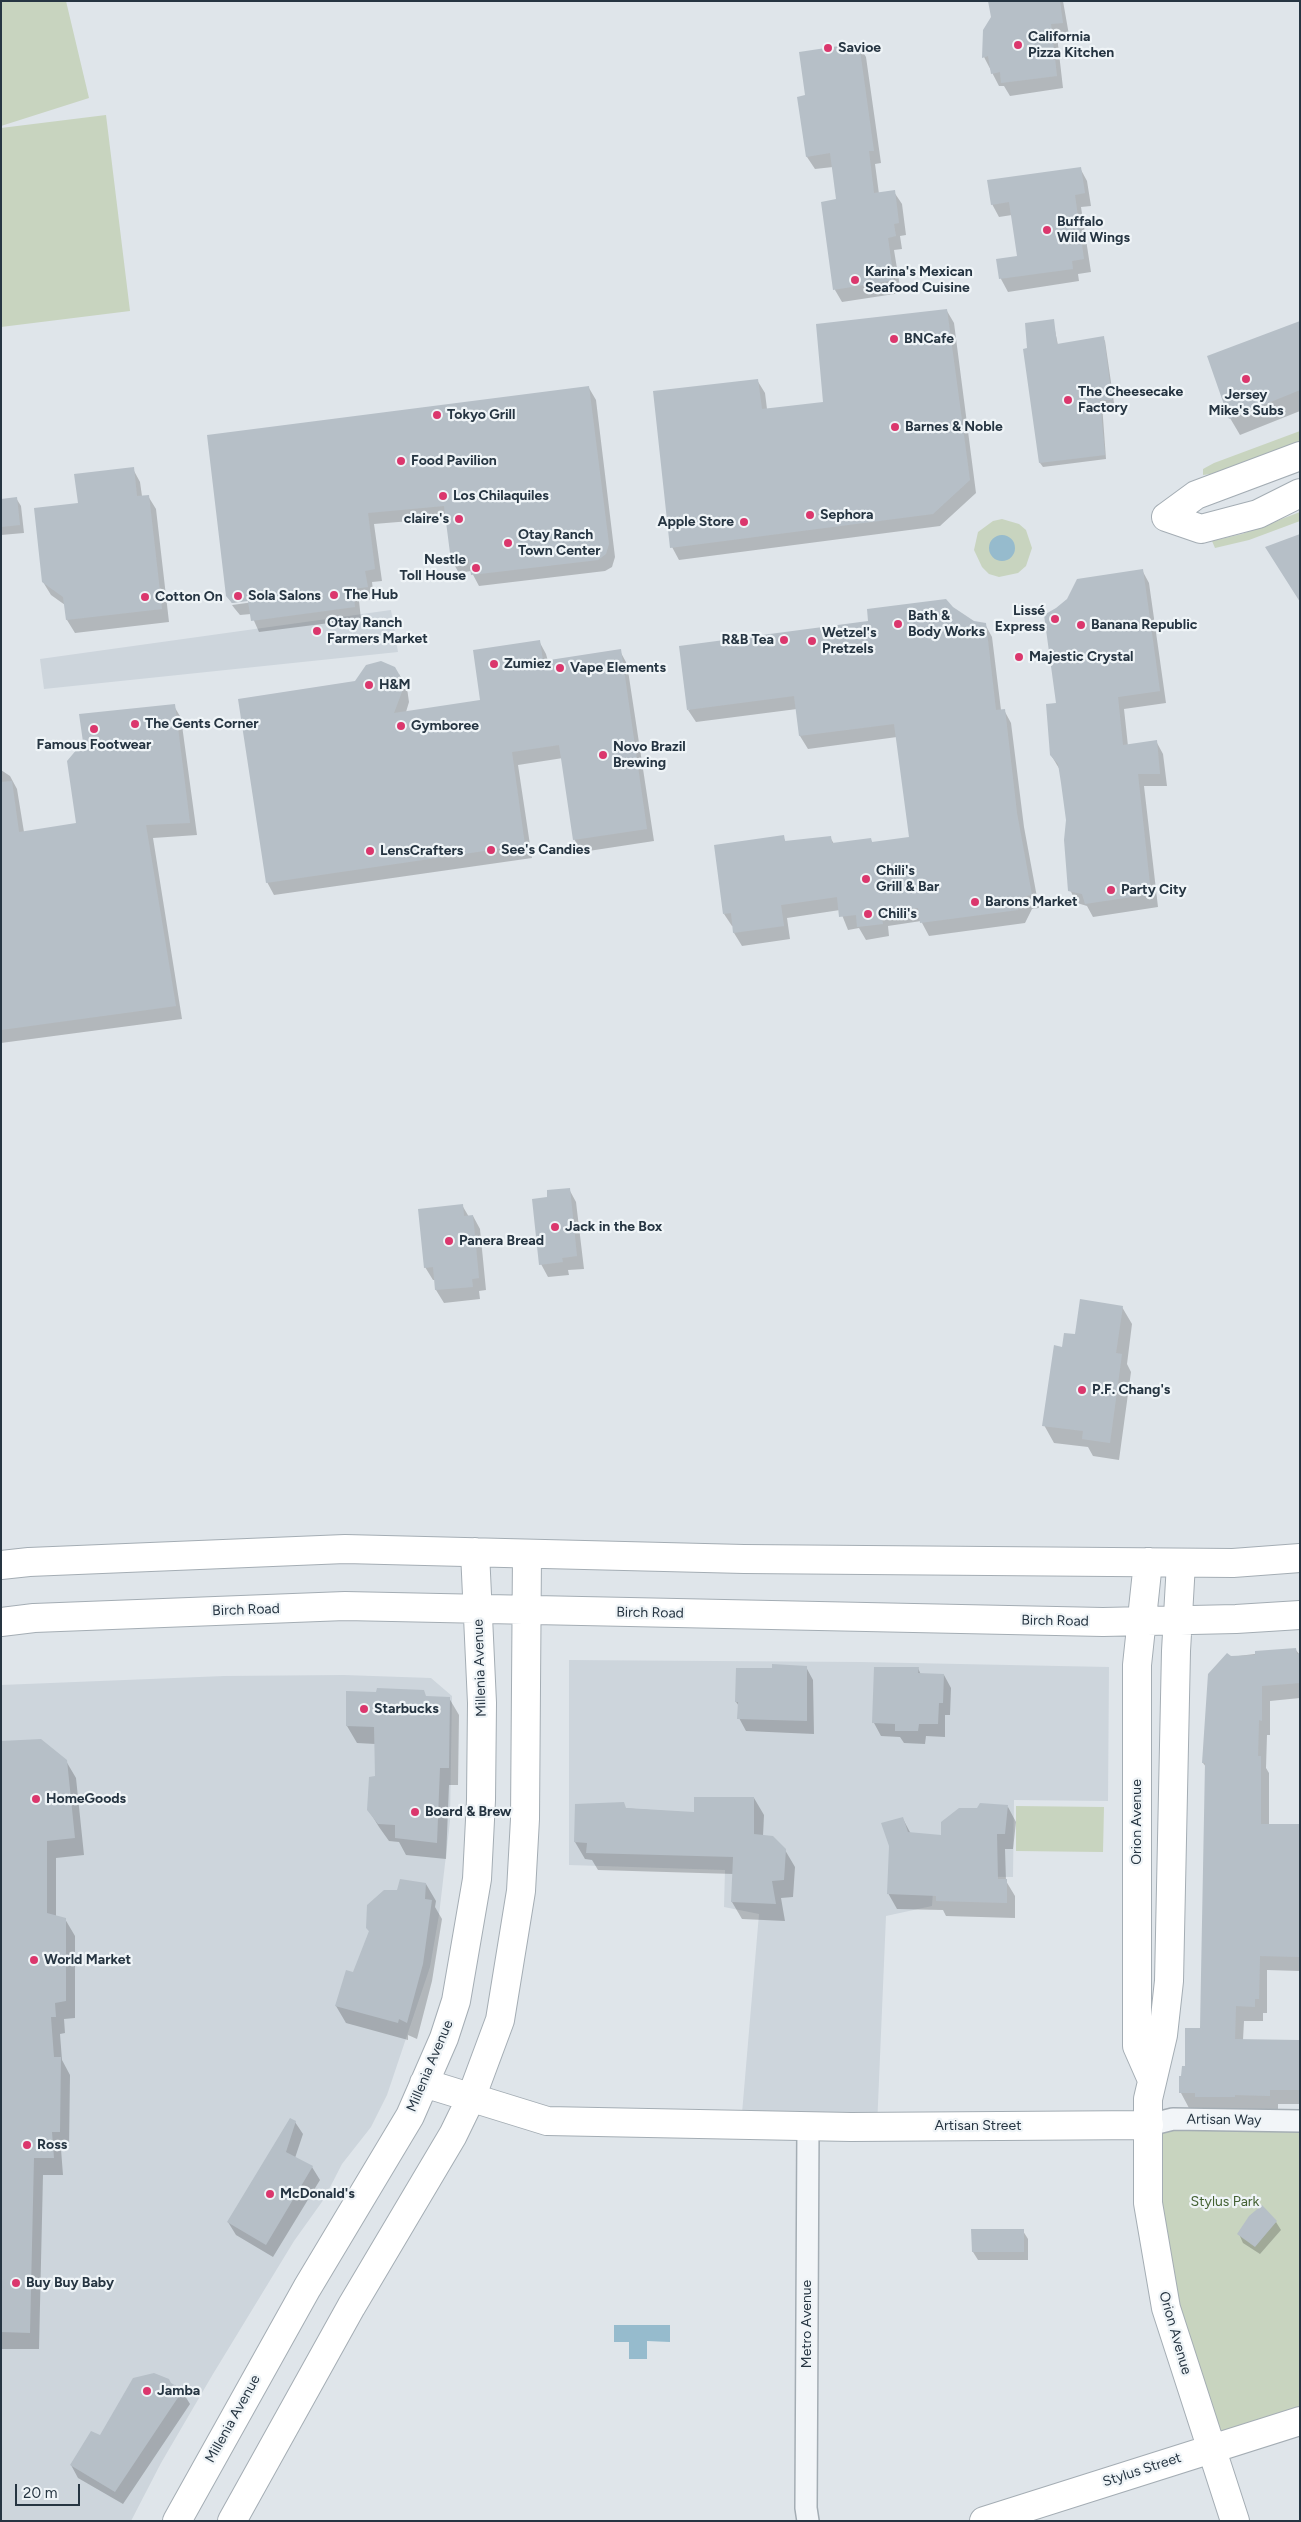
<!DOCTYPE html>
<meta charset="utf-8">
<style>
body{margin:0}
#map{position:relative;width:1301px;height:2522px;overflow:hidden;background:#dfe5ea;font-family:Figtree,sans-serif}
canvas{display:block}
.frame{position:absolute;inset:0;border:2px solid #263542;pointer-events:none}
.scale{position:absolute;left:15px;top:2484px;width:65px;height:22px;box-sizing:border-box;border:2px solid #263542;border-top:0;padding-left:6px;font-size:15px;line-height:18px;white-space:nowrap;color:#263542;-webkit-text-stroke:4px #eff4f7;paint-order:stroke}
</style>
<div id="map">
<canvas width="1301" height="2522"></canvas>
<div class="frame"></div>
<div class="scale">20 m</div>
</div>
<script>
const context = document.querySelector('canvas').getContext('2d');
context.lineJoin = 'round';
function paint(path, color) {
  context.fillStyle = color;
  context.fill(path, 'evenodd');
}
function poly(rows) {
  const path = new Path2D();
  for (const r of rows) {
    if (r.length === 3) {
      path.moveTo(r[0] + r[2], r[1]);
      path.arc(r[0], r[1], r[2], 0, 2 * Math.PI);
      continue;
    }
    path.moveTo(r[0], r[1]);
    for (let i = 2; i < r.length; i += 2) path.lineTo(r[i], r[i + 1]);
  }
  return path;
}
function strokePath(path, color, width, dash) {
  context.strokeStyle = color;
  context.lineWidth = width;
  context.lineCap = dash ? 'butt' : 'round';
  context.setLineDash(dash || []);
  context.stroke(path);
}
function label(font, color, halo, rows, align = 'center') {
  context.font = font + ' Figtree,sans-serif';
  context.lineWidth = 4.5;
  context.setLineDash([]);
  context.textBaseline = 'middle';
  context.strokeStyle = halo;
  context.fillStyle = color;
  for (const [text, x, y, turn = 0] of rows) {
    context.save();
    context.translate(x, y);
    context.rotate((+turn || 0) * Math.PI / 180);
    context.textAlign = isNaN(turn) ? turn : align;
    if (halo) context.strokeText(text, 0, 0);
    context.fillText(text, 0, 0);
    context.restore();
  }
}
paint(poly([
 [391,610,398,652,44,689,40,659],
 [569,1660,860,1662,1109,1667,1108,1801,1014,1800,1013,1877,934,1876,932,1906,886,1916,877,2127,741,2125,759,1914,724,1907,725,1870,569,1865],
 [344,1675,431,1678,452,1696,450,1821,439,1915,430,1967,387,2095,371,2127,342,2164,324,2199,294,2241,213,2374,161,2463,131,2521,1,2521,1,1685,224,1676]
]), '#cdd5dc');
paint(poly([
 [1,1,66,1,89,98,1,126],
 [106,115,130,311,1,327,1,128],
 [1300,431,1300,443,1218,473,1203,475,1203,469,1214,463],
 [1300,512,1300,521,1249,540,1215,548,1212,541,1242,534],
 [1002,519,1019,524,1026,530,1032,548,1026,566,1018,573,999,577,989,574,982,567,974,550,978,532,993,521],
 [1016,1806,1104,1807,1103,1852,1016,1851],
 [1149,2125,1300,2129,1300,2421,1211,2448,1163,2295]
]), '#c8d4bf');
paint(poly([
 [1002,548,13],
 [614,2325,670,2325,670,2342,647,2341,647,2359,629,2359,629,2342,614,2342]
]), '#96bbcd');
paint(poly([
 [992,1,1063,1,1069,35,1057,36,1063,88,1010,96,1004,86,999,86,984,57,984,30,993,17],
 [858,44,866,57,881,163,875,164,879,194,894,192,902,204,906,235,900,236,902,249,894,250,901,293,842,302,835,290,838,200,833,167,815,169,807,157,807,96],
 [1080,168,1087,181,1091,206,1081,207,1091,272,1078,274,1079,281,1008,292,1001,279,998,260,1019,258,1012,215,999,217,992,204],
 [947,311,954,323,976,493,940,526,679,560,672,547,757,380,765,393,767,409,825,403],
 [1053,321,1058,345,1103,338,1105,341,1114,403,1102,404,1106,459,1043,467,1040,463,1029,350],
 [1300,323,1300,411,1240,435,1230,418],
 [589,388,596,400,615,557,612,567,605,571,479,586,471,571,459,573,452,561,447,518,374,524,382,581,372,582,374,599,359,601,361,619,259,632,251,614,240,615,235,609,232,605,254,602,254,599,232,603,227,596,208,436],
 [133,469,140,482,142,496,148,496,156,509,169,622,75,633,67,620,65,605,51,595,43,582,79,504],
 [16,498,21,506,24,533,1,535,1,500],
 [1142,570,1149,583,1166,703,1124,709,1128,746,1156,741,1163,754,1167,786,1144,786,1158,907,1093,917,1087,906,1077,903,1070,890,1068,820,1060,770,1051,755,1058,704],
 [952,608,973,622,985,624,992,637,1001,710,1004,710,1011,723,1024,827,1039,908,1032,909,1025,923,929,936,921,921,888,926,889,936,866,940,859,928,848,930,840,910,787,918,790,939,742,946,734,933,734,926,732,926,724,914,783,837,786,842,830,837,834,844,870,839,873,843,910,838,897,737,808,749,800,736,797,709,696,722,688,710,869,622],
 [539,641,546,654,548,661,620,651,627,664,654,841,582,852,574,839,563,758,518,765,532,858,274,895,267,882,399,674,407,688,409,702,406,712,482,701],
 [174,706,181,718,197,835,153,838,182,1019,1,1043,1,770,10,776,17,789,24,832,77,824],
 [569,1189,576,1202,584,1269,568,1270,569,1275,548,1277,541,1264,549,1198],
 [462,1205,469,1217,473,1216,480,1229,486,1290,479,1291,480,1299,444,1303,436,1290,435,1280,433,1280,425,1267],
 [1122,1307,1132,1324,1127,1364,1131,1372,1119,1460,1093,1456,1088,1447,1054,1443,1044,1425,1076,1336],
 [1295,1649,1300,1655,1300,1698,1270,1701,1270,1735,1267,1735,1266,1768,1269,1773,1269,1826,1300,1826,1300,1971,1267,1970,1267,2013,1263,2013,1263,2021,1244,2021,1243,2040,1300,2041,1300,2104,1278,2104,1278,2110,1205,2111,1203,2108,1189,2108,1181,2093,1181,2077,1201,2029,1206,1767,1203,1763,1230,1657],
 [806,1667,813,1680,814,1734,746,1731,739,1718,739,1706,736,1702,773,1670],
 [918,1668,921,1675,944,1675,951,1688,950,1715,945,1715,945,1737,926,1736,925,1744,904,1743,900,1737,881,1736,874,1723],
 [427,1698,449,1698,459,1715,458,1785,449,1785,446,1859,406,1855,399,1842,389,1841,379,1827,368,1809,376,1777,375,1744,357,1743,347,1726],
 [1,1743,66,1761,76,1778,84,1855,56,1858,56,1917,65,1919,75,1936,75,2018,64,2019,65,2033,60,2034,62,2060,70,2075,69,2149,61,2149,63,2175,43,2175,39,2349,1,2349],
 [754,1798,764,1815,763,1836,785,1850,795,1867,793,1897,781,1898,785,1921,742,1919,732,1902,734,1874,598,1870,592,1860,585,1859,575,1842,577,1805,695,1813],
 [1008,1807,1016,1822,1013,1849,1005,1849,1006,1881,1015,1896,1015,1918,946,1916,943,1910,897,1909,888,1893,903,1819,911,1834,942,1836],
 [426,1884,436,1901,435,1907,442,1919,432,1981,417,2039,408,2035,408,2040,346,2023,336,2006,354,1974,370,1932,367,1928,398,1891],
 [295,2122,303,2134,295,2158,312,2167,320,2180,273,2257,236,2235,228,2222],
 [1276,2222,1281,2230,1260,2254,1243,2243,1239,2234],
 [973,2230,1023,2231,1028,2239,1028,2260,978,2260,973,2252],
 [171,2384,182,2391,190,2404,123,2504,78,2478,71,2465,100,2437]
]), '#0003');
paint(poly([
 [988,1,1060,1,1063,23,1051,24,1057,76,1001,83,1000,72,991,74,988,56,982,58,983,30,991,17],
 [859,43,874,151,869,151,874,193,895,190,899,223,894,224,896,236,888,238,894,280,833,290,821,202,836,199,830,153,806,157,797,97,805,95,799,52],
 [1081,167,1085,193,1075,195,1084,259,1072,261,1073,269,999,279,996,259,1017,256,1009,202,991,205,987,180],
 [947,309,970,480,933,514,670,548,653,391,758,379,762,409,823,402,816,324],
 [1054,319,1057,344,1104,336,1112,400,1100,400,1105,455,1039,463,1023,349,1027,348,1025,323],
 [1300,321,1300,390,1229,419,1207,356],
 [589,386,609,544,606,554,598,560,471,575,469,559,451,561,444,506,368,513,375,569,365,571,368,587,353,589,355,607,251,621,248,601,232,603,226,596,207,435],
 [134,467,137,496,149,495,162,609,66,620,63,597,42,582,34,508,78,503,74,474],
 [17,497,20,525,1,527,1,499],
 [1300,534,1300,602,1265,547],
 [1143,569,1160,691,1118,697,1123,745,1157,740,1160,774,1138,774,1151,894,1085,904,1082,894,1068,891,1064,840,1066,820,1061,783,1058,764,1050,755,1046,704,1056,703,1044,615,1056,608,1067,599,1077,579],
 [946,599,953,607,974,621,986,623,996,710,1005,709,1017,813,1032,895,1025,896,1018,910,920,923,918,908,881,913,883,924,857,927,856,915,839,917,837,897,781,905,784,926,733,933,731,913,723,914,714,845,784,835,785,841,831,836,832,843,871,838,872,842,909,837,894,724,799,736,794,696,687,710,679,646,868,621,867,609],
 [540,640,543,661,621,649,647,829,573,840,559,745,512,752,525,845,266,883,238,699,355,681,366,665,381,661,395,667,403,681,403,689,394,713,480,700,473,650],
 [175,704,190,823,146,825,176,1006,1,1030,1,782,12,781,19,832,76,823,67,761,83,742,79,714],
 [570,1188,577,1256,562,1258,563,1262,539,1265,532,1199,547,1197,547,1190],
 [463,1204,464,1216,473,1215,479,1278,472,1279,473,1287,435,1290,433,1267,424,1268,418,1209],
 [1080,1299,1123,1306,1116,1353,1122,1354,1110,1443,1082,1439,1083,1431,1042,1426,1054,1345,1062,1347,1064,1333,1075,1334],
 [1296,1648,1297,1654,1300,1654,1300,1683,1262,1686,1262,1721,1259,1720,1258,1756,1261,1756,1261,1824,1300,1824,1300,1957,1260,1956,1259,1999,1255,1999,1255,2007,1236,2006,1235,2039,1299,2040,1299,2090,1270,2090,1270,2096,1235,2095,1235,2097,1195,2097,1195,2093,1179,2093,1179,2076,1181,2076,1182,2066,1185,2066,1185,2028,1200,2028,1205,1763,1202,1763,1208,1674,1227,1653,1231,1656,1255,1655,1255,1651],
 [772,1664,807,1666,807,1721,737,1719,738,1702,735,1702,736,1668,772,1668],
 [874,1667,919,1667,918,1673,944,1674,943,1703,939,1703,938,1724,919,1724,918,1731,895,1731,895,1724,872,1723],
 [377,1688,424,1690,426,1696,450,1697,449,1768,440,1768,437,1843,395,1838,395,1825,378,1824,367,1810,369,1777,375,1776,374,1727,346,1726,346,1691,376,1692],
 [41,1739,67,1760,75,1838,47,1841,47,1913,66,1918,66,2001,55,2003,56,2017,51,2017,54,2057,61,2057,60,2132,52,2132,54,2158,34,2158,30,2333,1,2332,1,1741],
 [694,1797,754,1797,754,1834,773,1836,786,1849,784,1880,772,1881,776,1904,731,1902,733,1857,586,1853,587,1843,574,1842,575,1804,624,1802,626,1808,694,1812],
 [980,1803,1008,1805,1005,1834,997,1834,998,1879,1007,1879,1007,1903,936,1901,936,1896,887,1894,889,1846,881,1823,903,1817,908,1832,941,1835,941,1822,959,1808,977,1808],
 [400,1879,426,1883,425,1899,432,1900,423,1964,407,2023,399,2019,398,2023,335,2006,346,1970,353,1972,369,1931,366,1928,367,1905,384,1890,397,1890],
 [290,2118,296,2121,286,2152,313,2166,266,2245,227,2222],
 [1262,2205,1277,2221,1255,2247,1237,2234,1249,2216],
 [971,2229,1024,2229,1024,2252,972,2252],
 [154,2373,169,2379,171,2383,183,2390,115,2492,70,2465,91,2431,100,2435,133,2378]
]), '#b6bfc7');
const street = poly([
 [1149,2125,1173,2119,1300,2121],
 [808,2126,806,2508,808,2521]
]);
const secondary = poly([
 [1166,517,1196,495,1300,456],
 [1166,517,1201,529,1258,514,1300,493],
 [1148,1562,1137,1665,1137,2046,1152,2080],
 [1181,1563,1176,1651,1169,1981,1163,2035,1148,2099,1148,2203,1166,2308,1235,2521],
 [1,1565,29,1562,345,1549,744,1559,1233,1563,1300,1558],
 [1,1622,34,1618,345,1606,1103,1622,1236,1619,1300,1615],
 [424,2083,547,2121,851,2127,1149,2125],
 [177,2521,307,2288,410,2116,444,2038,456,2001,477,1879,481,1800,482,1703,475,1552],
 [232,2521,351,2307,453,2135,471,2098,500,2020,521,1891,525,1819,527,1554],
 [984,2521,1300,2421]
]);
strokePath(street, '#a4adb4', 24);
strokePath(secondary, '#a4adb4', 30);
strokePath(street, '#f2f5f8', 21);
strokePath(secondary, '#fff', 28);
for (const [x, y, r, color] of [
 [1018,45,5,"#db376d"],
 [828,48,5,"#db376d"],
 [1047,230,5,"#db376d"],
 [855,280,5,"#db376d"],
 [894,339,5,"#db376d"],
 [1246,379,5,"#db376d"],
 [1068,400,5,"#db376d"],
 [437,415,5,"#db376d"],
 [895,427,5,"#db376d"],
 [401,461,5,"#db376d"],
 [443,496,5,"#db376d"],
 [810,515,5,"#db376d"],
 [459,519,5,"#db376d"],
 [744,522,5,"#db376d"],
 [508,543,5,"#db376d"],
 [476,568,5,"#db376d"],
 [334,595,5,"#db376d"],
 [238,596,5,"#db376d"],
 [145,597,5,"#db376d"],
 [1055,619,5,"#db376d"],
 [898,624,5,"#db376d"],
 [1081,625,5,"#db376d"],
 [317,631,5,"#db376d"],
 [784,640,5,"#db376d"],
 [812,641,5,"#db376d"],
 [1019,657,5,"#db376d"],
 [494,664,5,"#db376d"],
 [560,668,5,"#db376d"],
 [369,685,5,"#db376d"],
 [135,724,5,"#db376d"],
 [401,726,5,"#db376d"],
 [94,729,5,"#db376d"],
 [603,755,5,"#db376d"],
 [491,850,5,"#db376d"],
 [370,851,5,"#db376d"],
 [866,879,5,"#db376d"],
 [1111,890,5,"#db376d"],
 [975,902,5,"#db376d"],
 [868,914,5,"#db376d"],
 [555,1227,5,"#db376d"],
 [449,1241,5,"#db376d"],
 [1082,1390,5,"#db376d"],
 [364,1709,5,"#db376d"],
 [36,1799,5,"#db376d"],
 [415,1812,5,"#db376d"],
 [34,1960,5,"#db376d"],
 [27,2145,5,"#db376d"],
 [270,2194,5,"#db376d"],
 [16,2283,5,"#db376d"],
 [147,2391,5,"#db376d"]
]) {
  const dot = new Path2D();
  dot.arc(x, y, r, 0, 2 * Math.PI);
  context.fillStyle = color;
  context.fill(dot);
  strokePath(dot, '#eff4f7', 2);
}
label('bold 14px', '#263542', '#eff4f7', [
 ["California",1028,37],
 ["Pizza Kitchen",1028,53],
 ["Savioe",838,48],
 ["Buffalo",1057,222],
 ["Wild Wings",1057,238],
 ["Karina's Mexican",865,272],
 ["Seafood Cuisine",865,288],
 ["BNCafe",904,339],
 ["The Cheesecake",1078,392],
 ["Factory",1078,408],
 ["Jersey",1246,395,"center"],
 ["Mike's Subs",1246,411,"center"],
 ["Tokyo Grill",447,415],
 ["Barnes & Noble",905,427],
 ["Food Pavilion",411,461],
 ["Los Chilaquiles",453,496],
 ["Sephora",820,515],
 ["claire's",449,519,"right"],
 ["Apple Store",734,522,"right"],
 ["Otay Ranch",518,535],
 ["Town Center",518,551],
 ["Nestle",466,560,"right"],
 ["Toll House",466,576,"right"],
 ["The Hub",344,595],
 ["Sola Salons",248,596],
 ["Cotton On",155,597],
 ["Lissé",1045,611,"right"],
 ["Express",1045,627,"right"],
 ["Bath &",908,616],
 ["Body Works",908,632],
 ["Otay Ranch",327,623],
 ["Farmers Market",327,639],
 ["Banana Republic",1091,625],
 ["Wetzel's",822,633],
 ["Pretzels",822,649],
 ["R&B Tea",774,640,"right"],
 ["Majestic Crystal",1029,657],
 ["Zumiez",504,664],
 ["Vape Elements",570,668],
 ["H&M",379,685],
 ["The Gents Corner",145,724],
 ["Gymboree",411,726],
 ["Famous Footwear",94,745,"center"],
 ["Novo Brazil",613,747],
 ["Brewing",613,763],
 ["See's Candies",501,850],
 ["LensCrafters",380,851],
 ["Chili's",876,871],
 ["Grill & Bar",876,887],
 ["Party City",1121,890],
 ["Barons Market",985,902],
 ["Chili's",878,914],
 ["Jack in the Box",565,1227],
 ["Panera Bread",459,1241],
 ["P.F. Chang's",1092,1390],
 ["Starbucks",374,1709],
 ["HomeGoods",46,1799],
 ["Board & Brew",425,1812],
 ["World Market",44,1960],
 ["Ross",37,2145],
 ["McDonald's",280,2194],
 ["Buy Buy Baby",26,2283],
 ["Jamba",157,2391]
], 'left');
label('14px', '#263542', '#eff4f7', [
 ["Birch Road",246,1610,-2],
 ["Birch Road",650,1613,1],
 ["Birch Road",1055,1621,1],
 ["Millenia Avenue",480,1668,-92],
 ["Orion Avenue",1137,1822,-90],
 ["Millenia Avenue",430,2066,-67],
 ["Artisan Way",1224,2120,1],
 ["Artisan Street",978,2126],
 ["Metro Avenue",807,2324,-90],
 ["Orion Avenue",1175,2333,74],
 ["Millenia Avenue",233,2419,-61],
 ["Stylus Street",1142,2470,-18]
]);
label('14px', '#436032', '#eff4f7', [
 ["Stylus Park",1225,2202]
]);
</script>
